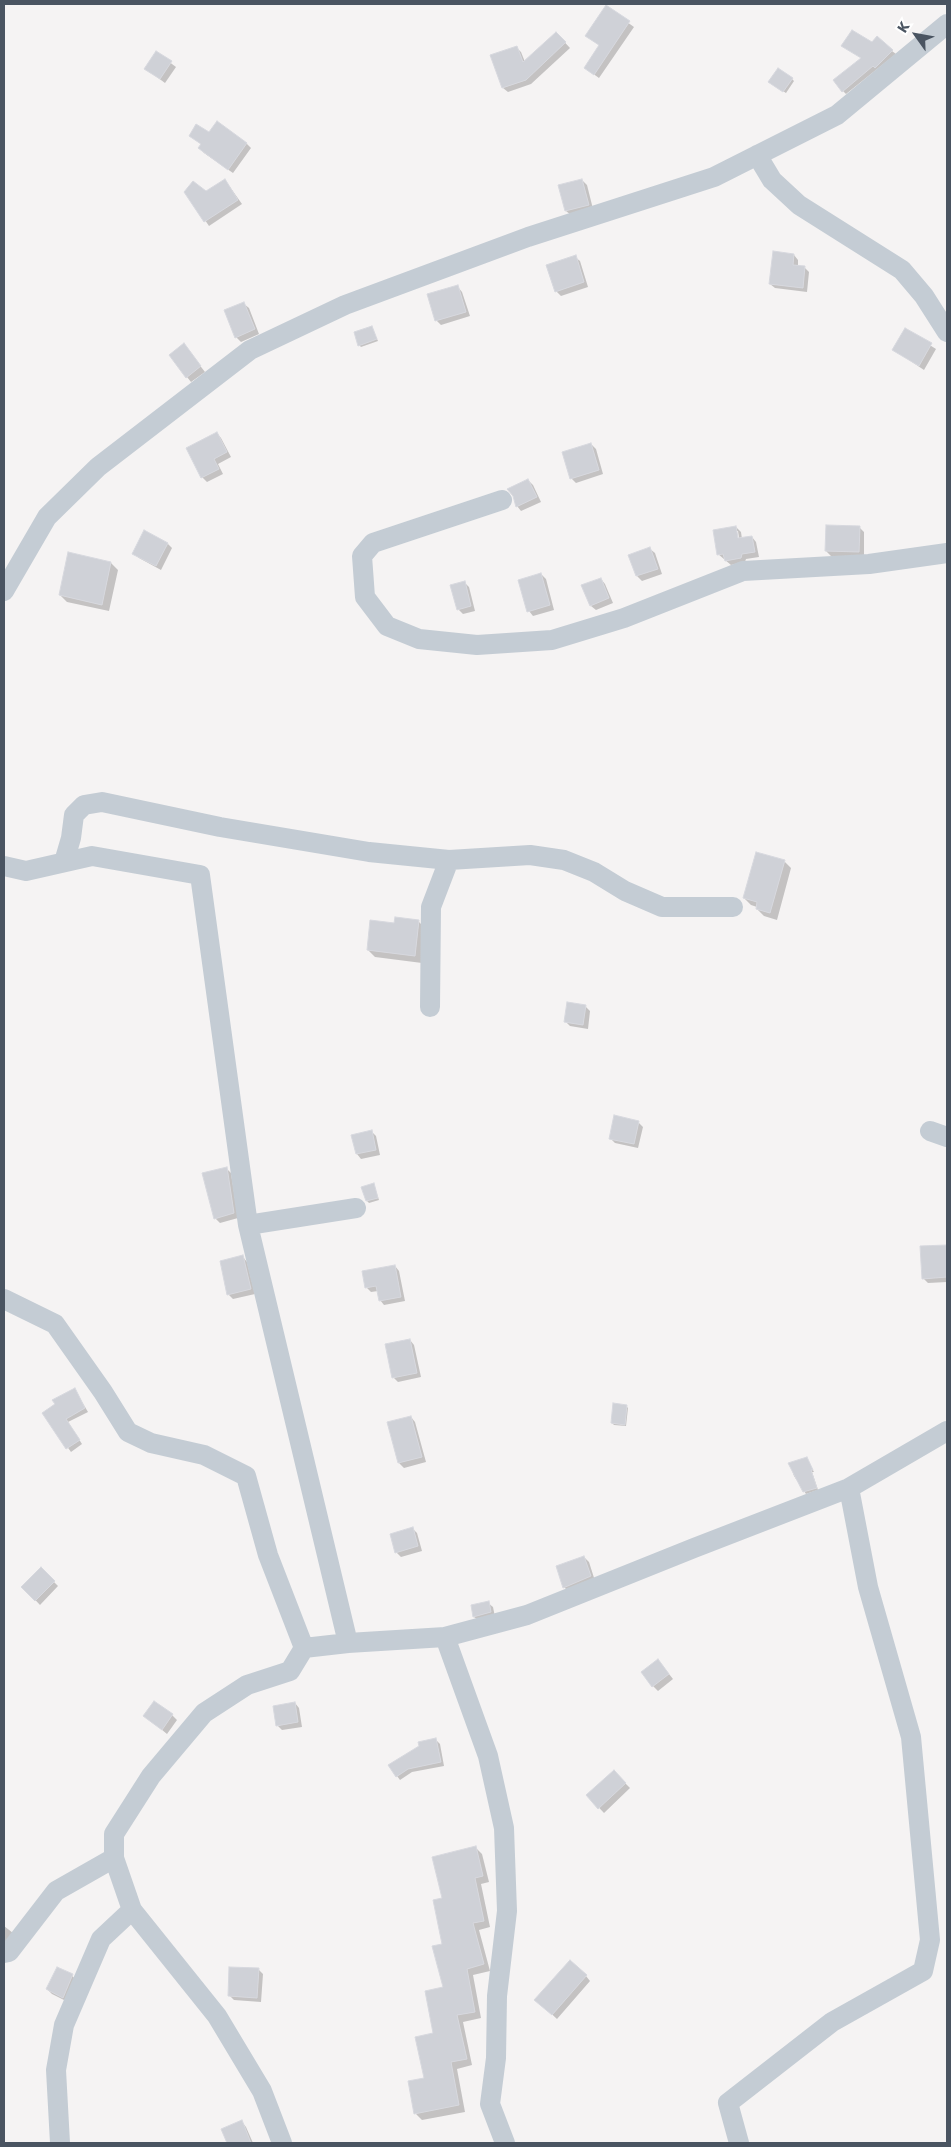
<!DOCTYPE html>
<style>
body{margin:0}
#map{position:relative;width:951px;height:2147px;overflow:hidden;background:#f5f3f3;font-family:Poppins,sans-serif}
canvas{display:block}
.frame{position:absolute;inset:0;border:5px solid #4a5461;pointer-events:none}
.north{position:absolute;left:891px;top:10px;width:50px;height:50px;-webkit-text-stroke:4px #fff;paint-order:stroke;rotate:302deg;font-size:14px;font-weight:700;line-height:20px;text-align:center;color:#4a5461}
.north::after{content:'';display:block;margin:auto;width:18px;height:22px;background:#4a5461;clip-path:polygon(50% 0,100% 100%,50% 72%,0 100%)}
</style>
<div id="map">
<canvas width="951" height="2147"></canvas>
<div class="frame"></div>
<div class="north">K</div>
</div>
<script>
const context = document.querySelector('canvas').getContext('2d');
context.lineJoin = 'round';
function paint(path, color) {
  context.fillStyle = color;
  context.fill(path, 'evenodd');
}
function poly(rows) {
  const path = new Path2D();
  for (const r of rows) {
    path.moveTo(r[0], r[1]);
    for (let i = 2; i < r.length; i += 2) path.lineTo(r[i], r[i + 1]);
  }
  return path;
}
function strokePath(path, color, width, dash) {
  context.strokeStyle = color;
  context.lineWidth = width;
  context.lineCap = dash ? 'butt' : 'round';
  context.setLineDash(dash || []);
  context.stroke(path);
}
paint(poly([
 [606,7,634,27,599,78,585,68,600,46,587,36],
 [556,33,570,48,531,84,508,92,503,88,516,47,521,52,525,62],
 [872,44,892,51,896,54,846,94,843,91],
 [156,52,176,67,165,83,146,69],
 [792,79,794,81,786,93,772,84],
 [210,134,247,144,251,148,233,173,204,153,200,148,202,145,190,135],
 [225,180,242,204,209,226,186,192,206,193],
 [582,180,587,185,593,209,571,215,566,211],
 [794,255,798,260,798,267,805,268,809,272,807,292,775,288,770,284],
 [575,257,580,261,588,287,561,296,556,291],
 [458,287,462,292,470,316,441,325,436,320],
 [244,304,249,308,259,334,241,342,236,337],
 [372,328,378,341,361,347,359,345],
 [906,330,936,349,924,370,894,350],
 [184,345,205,372,191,382,187,377],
 [217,433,221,438,231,457,218,464,223,474,207,482,202,477],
 [591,444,596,449,603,474,576,483,571,478],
 [528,480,533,485,541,502,521,511,517,506],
 [736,527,741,532,742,539,752,537,756,542,759,557,746,559,745,562,731,565,718,554],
 [736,531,738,531,740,544,738,545],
 [859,527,864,532,864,556,831,556,826,551],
 [168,544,172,548,161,570,139,558,134,554],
 [650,549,655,553,662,574,642,581,637,576,630,556],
 [111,563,118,570,109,611,67,602,60,595],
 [541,574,546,579,554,610,533,616,529,611],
 [601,579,605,584,613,603,596,610,591,606],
 [464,582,469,587,475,611,463,614,458,609],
 [784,861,791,868,777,920,764,916,757,909,757,907,751,905,744,898],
 [418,921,426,929,422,963,375,957,368,950],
 [585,1006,590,1011,588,1029,570,1026,565,1021],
 [638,1122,643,1127,638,1148,615,1143,610,1138],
 [372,1132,376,1136,380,1155,361,1159,357,1154,353,1136],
 [226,1168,231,1173,238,1218,220,1223,215,1218],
 [374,1185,379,1200,369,1203,367,1201],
 [947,1246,947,1282,928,1283,923,1278,922,1248],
 [243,1257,247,1262,255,1294,233,1299,228,1294],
 [395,1266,399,1271,405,1301,384,1305,380,1300,378,1291,371,1292,367,1288],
 [410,1340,414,1345,421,1377,398,1382,393,1377],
 [75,1390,88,1412,68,1422,82,1444,71,1452,43,1413],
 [626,1406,628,1408,626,1426,614,1425,612,1423],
 [411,1417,415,1422,426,1462,404,1468,399,1463,389,1423],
 [807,1459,814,1472,812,1472,818,1490,806,1494,794,1476,790,1464],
 [413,1529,417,1533,422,1551,401,1557,396,1552],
 [584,1557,589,1562,595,1581,569,1592,564,1587],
 [41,1569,58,1586,40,1605,23,1587],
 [488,1603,493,1607,495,1617,479,1621,474,1617],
 [658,1660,673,1679,658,1691,653,1686],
 [295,1703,299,1708,302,1727,282,1730,277,1725],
 [172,1715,177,1720,167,1734,145,1716],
 [436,1740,440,1744,444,1766,412,1772,400,1780,397,1776],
 [614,1772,630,1788,604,1813,588,1796],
 [475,1847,482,1854,489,1882,481,1884,490,1927,479,1930,490,1971,473,1975,481,2018,463,2022,472,2065,457,2069,465,2112,422,2120,416,2114,426,2079,444,1988,444,1899],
 [4,1926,13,1933,4,1945],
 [258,1969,263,1974,261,2002,234,2000,229,1995],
 [72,1976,77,1980,68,2002,52,1994,47,1989],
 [586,1976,590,1981,557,2019,541,2004],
 [242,2122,246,2127,253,2143,229,2143,223,2130]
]), '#0003');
const building = poly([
 [606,5,630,21,594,75,584,68,599,45,585,36,606,5],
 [852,30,872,42,877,36,893,50,875,68,873,66,842,92,833,80,861,58,841,46,852,30],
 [556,32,566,42,526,80,502,88,490,55,517,46,523,62,556,32],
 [156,51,172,61,160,79,144,69,156,51],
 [778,68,793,78,783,92,768,82,778,68],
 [217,121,247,143,228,170,198,148,201,144,189,136,196,124,209,132,217,121],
 [225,179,238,200,204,222,184,192,193,181,206,191,225,179],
 [582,179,589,205,565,211,558,185,582,179],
 [773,251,794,254,793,265,805,266,803,288,769,284,773,251],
 [576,255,584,282,555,292,546,265,576,255],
 [458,285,466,312,435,321,427,294,458,285],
 [244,302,255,329,235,338,224,310,244,302],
 [372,326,377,339,358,346,354,332,372,326],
 [905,328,932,343,919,366,892,350,905,328],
 [184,343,201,366,186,378,169,355,184,343],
 [217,432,227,452,214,459,219,469,201,478,186,448,217,432],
 [591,443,599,470,570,479,562,452,591,443],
 [528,479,537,497,516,507,513,496,507,489,528,479],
 [826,525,860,526,859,552,825,551,826,525],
 [736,526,738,538,752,536,755,552,742,554,741,558,725,561,723,554,717,555,713,530,736,526],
 [144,530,168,543,156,566,132,554,144,530],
 [650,547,658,569,636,576,628,555,650,547],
 [68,552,111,562,102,605,59,595,68,552],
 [541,573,550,605,527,612,518,580,541,573],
 [601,578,609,598,590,606,581,585,601,578],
 [465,581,471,606,457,610,450,585,465,581],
 [756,852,785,860,770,913,756,909,757,902,743,898,756,852],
 [395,917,419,920,415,956,367,950,370,920,394,923,395,917],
 [567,1002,586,1005,583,1025,564,1022,567,1002],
 [614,1115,639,1121,634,1144,609,1139,614,1115],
 [372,1130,376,1150,356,1154,351,1135,372,1130],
 [227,1167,234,1213,214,1219,202,1173,227,1167],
 [374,1183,378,1198,366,1201,361,1187,374,1183],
 [947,1245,947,1277,922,1279,920,1246,947,1245],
 [243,1255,251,1289,227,1295,220,1261,243,1255],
 [395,1265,401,1297,379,1301,376,1286,365,1288,362,1271,395,1265],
 [410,1339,417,1373,392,1378,385,1344,410,1339],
 [75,1388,85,1408,66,1419,80,1440,66,1449,42,1413,55,1404,52,1400,75,1388],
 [613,1403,627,1405,625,1425,611,1423,613,1403],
 [411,1416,422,1457,398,1463,387,1422,411,1416],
 [807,1457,813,1470,811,1470,817,1488,803,1492,788,1463,807,1457],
 [413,1527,418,1546,395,1553,390,1534,413,1527],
 [584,1556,591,1576,563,1588,556,1566,584,1556],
 [41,1567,55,1581,35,1601,21,1587,41,1567],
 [489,1601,491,1612,473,1617,471,1605,489,1601],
 [658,1659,669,1674,652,1687,641,1672,658,1659],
 [154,1701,173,1714,162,1730,143,1716,154,1701],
 [295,1702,298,1722,276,1726,273,1706,295,1702],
 [436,1738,441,1762,408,1769,396,1777,388,1765,419,1746,418,1742,436,1738],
 [614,1770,626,1783,598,1809,586,1795,614,1770],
 [476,1846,483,1876,475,1878,484,1921,473,1923,484,1964,467,1969,475,2012,457,2015,467,2059,451,2062,459,2105,414,2114,408,2081,424,2078,415,2037,433,2033,425,1991,443,1987,432,1946,442,1944,433,1900,442,1898,432,1857,476,1846],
 [570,1960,587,1975,552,2015,534,2000,570,1960],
 [57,1967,73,1974,63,1998,46,1989,57,1967],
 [229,1967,259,1968,257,1998,228,1996,229,1967],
 [242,2120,251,2143,227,2143,221,2129,242,2120]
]);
paint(building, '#cfd1d7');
strokePath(building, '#d7d8de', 1);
strokePath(poly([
 [757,155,772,180,799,205,902,270,924,296,947,332],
 [502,500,373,543,362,556,365,597,387,626,419,639,477,645,552,640,624,618,743,571,869,564,947,553],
 [4,591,47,517,98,467,250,350,345,305,528,237,714,177,837,115,947,24],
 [64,862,71,838,74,815,84,805,102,802,220,827,369,852,449,860,530,855,564,860,594,872,625,891,662,907,733,907],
 [4,866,26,871,92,856,200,875,248,1225,348,1643],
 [430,1007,431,907,449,860],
 [930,1131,947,1137],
 [248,1225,356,1208],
 [4,1299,55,1324,103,1392,128,1432,151,1443,204,1455,246,1476,268,1555,304,1648],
 [445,1637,488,1756,504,1828,507,1911,497,1996,496,2058,490,2104,505,2143],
 [4,1953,9,1952,56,1891,114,1858],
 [60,2143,56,2070,64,2025,101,1939,132,1910],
 [282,2143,262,2091,217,2016,132,1910,114,1858,114,1834,151,1776,204,1713,247,1685,290,1671,304,1648,348,1643,445,1637,527,1615,694,1548,849,1488,947,1431],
 [739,2143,728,2103,832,2022,923,1971,930,1940,911,1737,868,1587,849,1488]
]), '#c4ccd4', 20);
</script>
